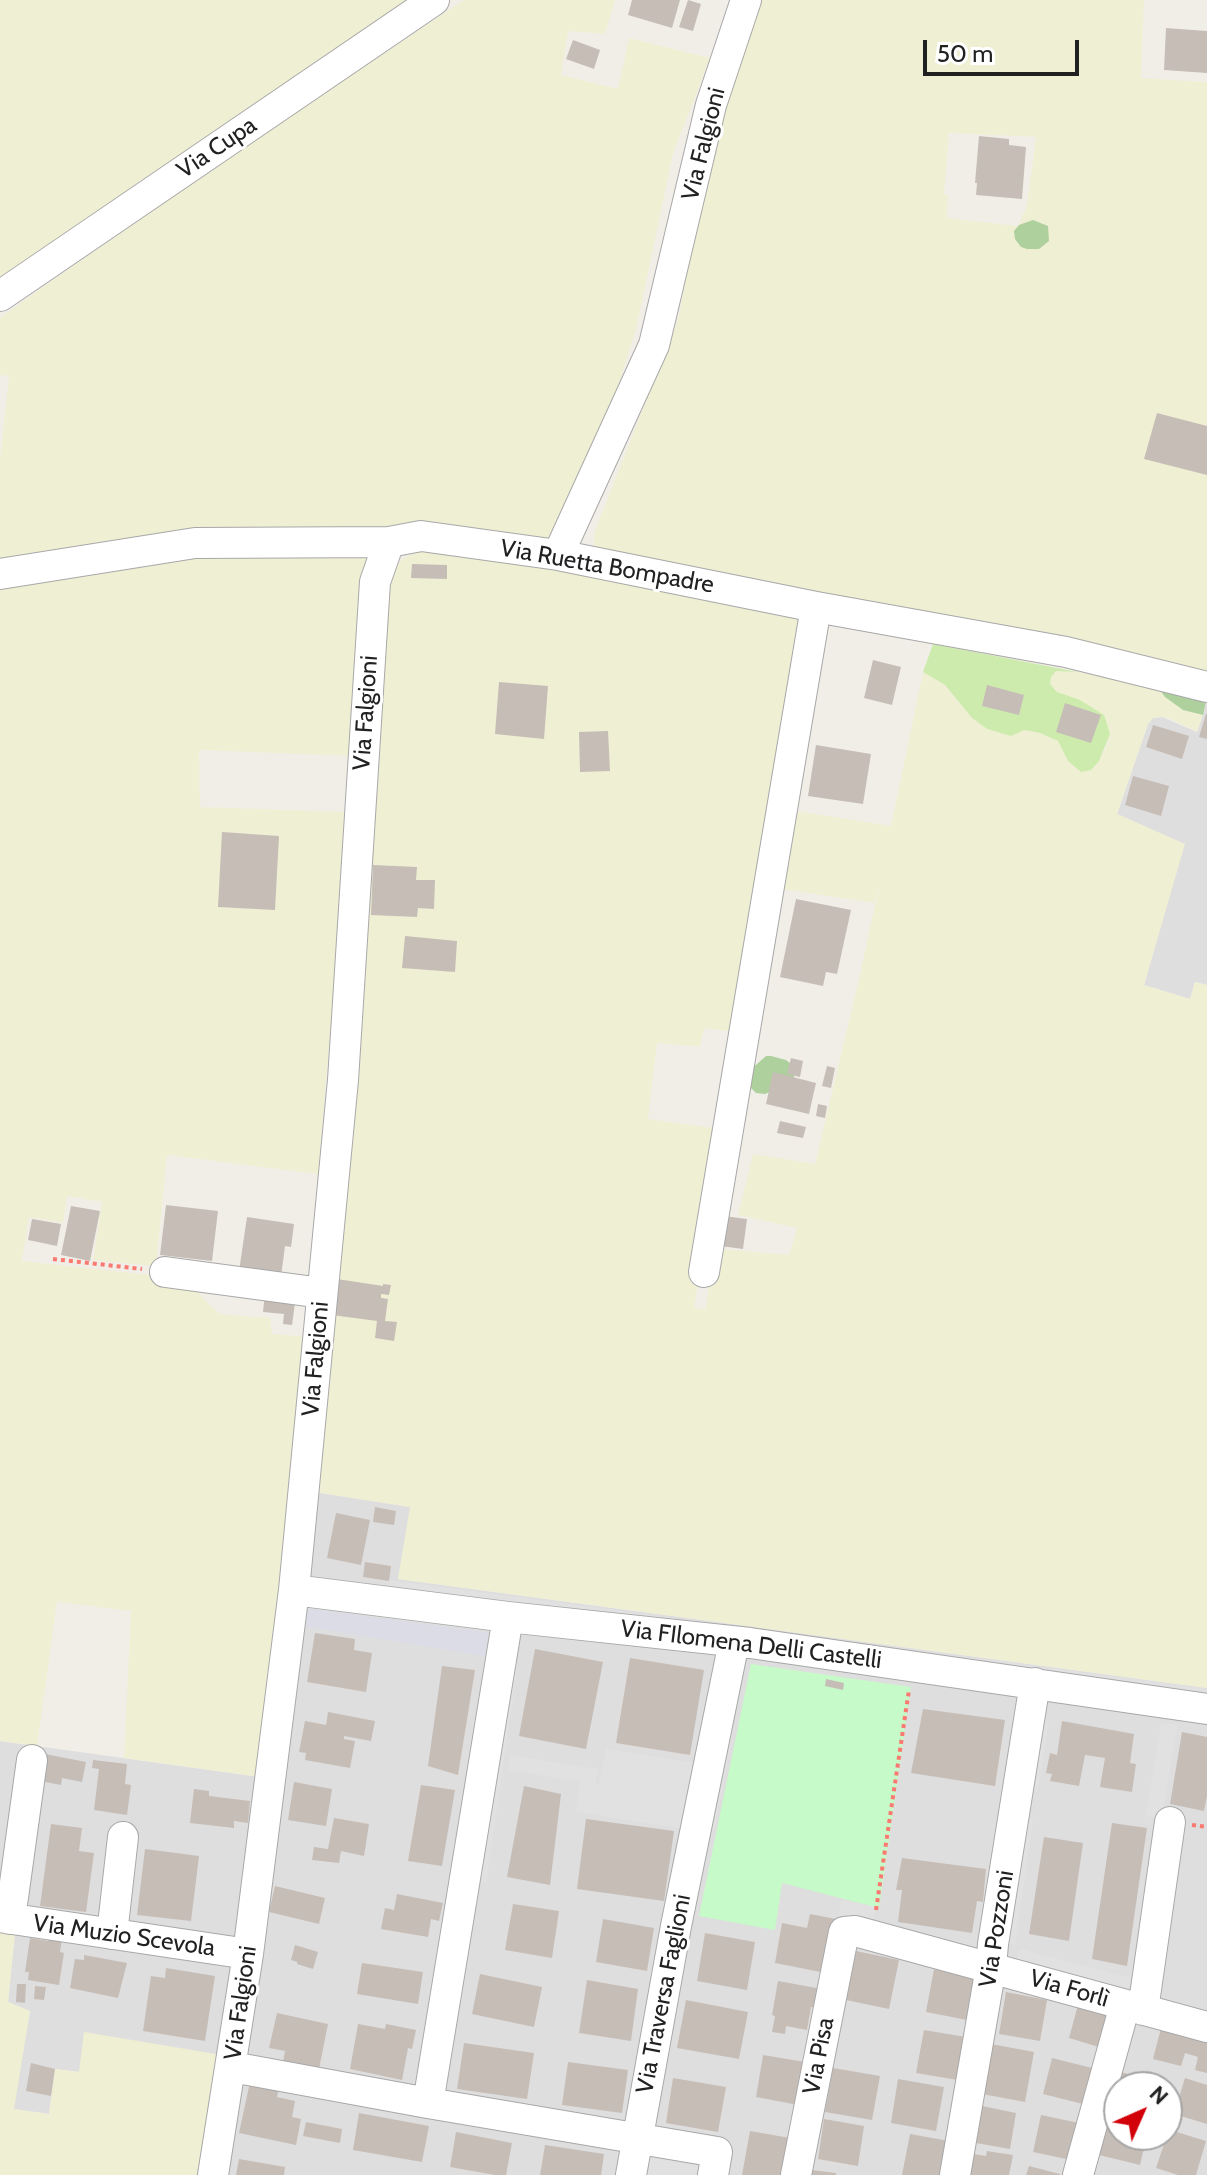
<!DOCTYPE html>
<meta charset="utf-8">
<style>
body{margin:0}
#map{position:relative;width:1207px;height:2175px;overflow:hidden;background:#f1eee8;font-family:Cabin,sans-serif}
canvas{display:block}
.north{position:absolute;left:1103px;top:2071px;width:80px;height:80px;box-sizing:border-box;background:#fff;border:2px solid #a6a6a6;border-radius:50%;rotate:45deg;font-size:22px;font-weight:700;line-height:32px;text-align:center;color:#212121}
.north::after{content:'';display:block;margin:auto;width:28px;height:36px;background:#d20009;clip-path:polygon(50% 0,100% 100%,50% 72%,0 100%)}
.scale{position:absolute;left:923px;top:40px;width:156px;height:36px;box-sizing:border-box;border:4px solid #212121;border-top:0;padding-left:10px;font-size:24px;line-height:28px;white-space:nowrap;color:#212121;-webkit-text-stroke:6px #fff;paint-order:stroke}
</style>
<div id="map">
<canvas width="1207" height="2175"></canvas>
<div class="north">N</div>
<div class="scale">50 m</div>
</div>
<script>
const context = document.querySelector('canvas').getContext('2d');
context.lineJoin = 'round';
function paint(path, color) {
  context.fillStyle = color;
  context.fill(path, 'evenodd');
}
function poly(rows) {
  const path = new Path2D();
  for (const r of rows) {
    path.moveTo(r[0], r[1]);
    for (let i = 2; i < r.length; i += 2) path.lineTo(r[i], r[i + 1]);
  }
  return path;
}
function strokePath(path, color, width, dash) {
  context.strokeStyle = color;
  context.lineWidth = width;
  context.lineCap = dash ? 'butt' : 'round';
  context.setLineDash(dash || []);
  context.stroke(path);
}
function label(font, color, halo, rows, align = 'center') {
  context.font = font + ' Cabin,sans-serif';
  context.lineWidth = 6;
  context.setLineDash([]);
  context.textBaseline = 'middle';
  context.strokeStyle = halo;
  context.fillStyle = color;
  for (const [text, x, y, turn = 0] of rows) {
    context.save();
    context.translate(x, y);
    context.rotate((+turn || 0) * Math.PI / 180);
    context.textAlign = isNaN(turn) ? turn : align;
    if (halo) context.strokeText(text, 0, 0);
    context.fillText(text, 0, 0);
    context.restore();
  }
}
paint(poly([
 [1207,702,1207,985,1195,982,1190,999,1144,985,1184,844,1117,814,1148,724,1153,718,1162,717,1197,732],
 [314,1492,411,1507,398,1579,1207,1688,1207,2175,218,2175],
 [1119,2087,1167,2087,1167,2135,1119,2135],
 [0,1741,260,1777,222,2055,79,2072,55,2069,49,2114,13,2109,30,2011,8,2002,15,1926,0,1923]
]), '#dfdede');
paint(poly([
 [0,0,414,0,0,284],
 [464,0,615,0,605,34,568,31,561,75,618,89,629,38,710,58,673,154,636,330,611,408,562,526,546,540,492,538,396,526,382,535,0,567,0,460,9,376,0,375,0,318,54,279,314,100],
 [754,0,1144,0,1141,78,1207,82,1207,677,601,557,594,545,594,533,678,320,708,163],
 [949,133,1036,137,1027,205,1018,226,947,218,948,195,944,194],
 [369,548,353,756,199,750,200,807,349,812,318,1174,167,1155,156,1266,93,1260,102,1202,67,1196,63,1223,29,1217,22,1261,195,1280,199,1294,220,1314,270,1318,272,1334,308,1337,260,1777,124,1758,131,1611,57,1602,37,1746,0,1741,0,582,174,556],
 [438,550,556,568,808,616,735,1032,704,1028,700,1047,657,1043,648,1119,722,1129,694,1308,706,1309,713,1248,789,1255,797,1228,738,1215,753,1154,815,1164,859,979,879,887,874,903,782,889,790,810,891,826,923,672,945,685,972,718,987,729,1024,730,1040,733,1058,741,1068,761,1091,770,1099,761,1108,742,1094,708,1057,692,1050,684,1051,677,1056,671,1078,672,1158,687,1182,710,1203,715,1197,732,1169,718,1162,717,1153,718,1148,724,1117,814,1185,844,1144,985,1190,999,1195,982,1207,985,1207,1688,398,1579,410,1507,314,1492,385,601,394,568,403,559,416,552],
 [0,1923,16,1925,8,2002,30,2011,14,2109,49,2114,55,2069,79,2072,84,2032,222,2055,201,2175,0,2175]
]), '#efefd4');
paint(poly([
 [933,644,1078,672,1056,671,1051,677,1050,684,1057,692,1080,700,1104,715,1110,734,1099,761,1091,770,1081,772,1068,761,1058,741,1040,733,1024,730,1011,736,987,729,972,718,945,685,923,672]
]), '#ceebae');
paint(poly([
 [1033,220,1048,226,1049,241,1039,249,1027,249,1021,247,1015,239,1014,231,1019,225],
 [1158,687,1206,702,1203,715,1183,710,1165,697],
 [766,1056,771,1056,786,1060,791,1064,794,1074,794,1081,765,1094,756,1093,748,1085,749,1071]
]), '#aed09d');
paint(poly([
 [751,1664,911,1687,879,1908,782,1883,775,1930,699,1916]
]), '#c6fac8');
paint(poly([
 [389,1580,1207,1689,1207,1698,388,1588],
 [510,1663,518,1664,486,1884,478,1882],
 [1040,1720,1049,1721,1038,1791,1029,1790],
 [1161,1723,1177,1725,1162,1819,1146,1816],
 [726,1727,734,1729,715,1829,707,1828],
 [606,1749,696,1763,686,1829,576,1812,580,1782,508,1770,510,1755,598,1769,596,1784,599,1785],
 [1025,1819,1033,1820,1015,1945,1008,1944],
 [842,1900,876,1907,872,1926,838,1919],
 [1020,1949,1131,1978,1127,1993,1015,1964],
 [649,2150,706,2160,704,2175,645,2175]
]), '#e1e1e1');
paint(poly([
 [305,1608,492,1633,489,1657,303,1626]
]), '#dcdce7');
paint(poly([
 [632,0,680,0,672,28,628,15],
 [688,0,701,4,693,31,679,27],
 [1166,28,1207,31,1207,73,1164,70],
 [573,40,600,50,594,69,566,59],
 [979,136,1009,139,1009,145,1026,147,1022,199,976,195,977,183,975,183],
 [1157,413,1207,426,1207,475,1144,459],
 [412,564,447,565,447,579,411,578],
 [873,660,901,667,892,705,864,698],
 [499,682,548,686,544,739,495,734],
 [987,685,1024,695,1019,715,982,706],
 [1065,703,1101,715,1091,743,1056,732],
 [1206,714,1207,714,1207,739,1199,737],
 [1153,725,1189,736,1182,759,1146,747],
 [608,731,610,771,580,772,579,732],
 [816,745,871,754,863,804,808,796],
 [1133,776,1169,786,1161,816,1125,805],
 [222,832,279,836,275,910,218,907],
 [373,865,417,867,416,880,435,880,434,909,418,908,417,917,371,915],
 [796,899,851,910,837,974,826,972,823,986,780,977],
 [405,936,457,941,455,972,402,968],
 [791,1058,803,1061,800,1077,787,1074],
 [827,1066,835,1068,831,1088,822,1086],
 [773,1072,816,1083,809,1114,766,1104],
 [818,1104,827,1106,825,1118,816,1116],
 [780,1121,806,1127,803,1138,777,1133],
 [166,1205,218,1211,212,1261,160,1255],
 [71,1206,100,1211,90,1261,61,1255],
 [716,1215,747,1219,743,1249,713,1245],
 [247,1217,294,1224,291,1247,285,1246,281,1277,239,1271],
 [32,1219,61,1224,57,1246,28,1240],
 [337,1279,383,1286,383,1284,391,1285,389,1295,381,1294,381,1298,388,1299,385,1321,397,1322,394,1341,375,1338,377,1321,332,1315],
 [265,1292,296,1296,292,1325,283,1324,284,1314,263,1312],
 [375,1507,396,1511,394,1525,373,1522],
 [336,1513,370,1520,361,1565,327,1558],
 [365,1562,391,1566,389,1581,363,1577],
 [315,1633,355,1639,354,1650,372,1653,366,1692,307,1682],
 [535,1649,603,1662,586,1749,519,1736],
 [630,1658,704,1670,690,1755,616,1743],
 [442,1666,475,1670,458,1775,428,1766],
 [826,1679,844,1683,843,1690,825,1686],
 [923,1709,1005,1720,995,1786,911,1773],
 [328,1712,375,1721,371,1741,344,1736,344,1739,355,1741,350,1768,305,1760,306,1753,299,1752,305,1721,326,1725],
 [1062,1721,1134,1734,1130,1763,1136,1764,1132,1792,1100,1787,1105,1758,1085,1755,1079,1786,1050,1781,1052,1774,1046,1773,1050,1753,1057,1755],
 [1182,1732,1207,1737,1207,1796,1204,1811,1170,1804],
 [45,1754,86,1762,82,1782,62,1778,61,1785,40,1781],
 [93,1760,127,1764,125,1784,131,1785,127,1815,94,1810,99,1769,92,1768],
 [294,1782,332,1789,326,1826,288,1820],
 [421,1785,455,1790,442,1866,408,1861],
 [524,1786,561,1794,550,1885,507,1877],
 [194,1789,209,1791,209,1796,250,1801,248,1823,234,1821,234,1828,190,1823],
 [334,1818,369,1824,364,1856,341,1851,339,1863,312,1860,314,1847,328,1849],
 [586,1819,674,1831,664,1901,577,1889],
 [1112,1823,1147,1828,1127,1966,1092,1959],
 [51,1824,82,1828,79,1851,94,1853,86,1912,40,1906],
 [1044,1837,1083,1843,1069,1941,1029,1934],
 [145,1849,199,1856,191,1921,137,1915],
 [902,1858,986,1869,983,1902,977,1901,972,1933,898,1922,902,1890,896,1890],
 [275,1886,325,1898,319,1924,269,1912],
 [397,1894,443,1903,439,1921,431,1919,428,1937,381,1929,385,1908,394,1910],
 [513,1904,559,1911,552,1958,505,1950],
 [810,1914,836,1919,826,1973,775,1963,782,1923,807,1928],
 [603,1919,654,1928,647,1971,596,1962],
 [705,1933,755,1942,747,1990,697,1981],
 [48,1937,62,1939,60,1952,64,1953,59,1985,28,1980,29,1972,25,1972,30,1938,48,1941],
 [295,1945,318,1952,313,1969,297,1964,297,1962,291,1960],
 [856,1951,899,1960,889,2009,846,2000],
 [84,1955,127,1963,118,1998,70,1988,75,1959,84,1960],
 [362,1963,423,1972,418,2004,357,1994],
 [166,1968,215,1976,205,2041,143,2031,151,1976,165,1978],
 [934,1969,976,1978,967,2020,926,2012],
 [480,1974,542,1987,534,2027,472,2014],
 [587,1980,638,1989,631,2041,579,2033],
 [778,1981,822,1989,818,2008,811,2007,807,2030,786,2026,785,2034,772,2032,775,2016,772,2015],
 [17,1984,26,1984,25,2003,16,2002],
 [35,1986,46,1987,44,2000,34,1999],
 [1006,1992,1047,2000,1040,2041,999,2034],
 [686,2000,748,2012,739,2059,677,2048],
 [1078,2005,1112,2015,1102,2048,1069,2038],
 [277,2013,328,2024,319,2069,283,2062,285,2051,269,2048],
 [358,2024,385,2029,386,2024,416,2030,412,2049,408,2048,402,2080,350,2069],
 [1162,2024,1207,2037,1207,2073,1195,2070,1198,2057,1185,2053,1181,2066,1153,2059],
 [924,2030,966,2037,958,2080,916,2073],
 [464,2043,534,2053,527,2099,457,2089],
 [991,2044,1034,2052,1025,2102,982,2094],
 [763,2055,805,2062,798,2105,756,2097],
 [1052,2058,1096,2069,1087,2105,1043,2094],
 [568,2062,628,2070,622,2113,562,2105],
 [31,2063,55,2069,51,2096,26,2091],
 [833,2068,880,2076,872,2120,825,2112],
 [1117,2071,1154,2081,1152,2087,1119,2087,1119,2107,1108,2104],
 [673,2078,726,2087,718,2132,666,2123],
 [1185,2078,1207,2085,1207,2124,1174,2114],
 [898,2079,944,2087,936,2131,891,2123],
 [250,2082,279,2088,277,2097,295,2101,292,2117,301,2119,296,2145,239,2133],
 [982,2106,1016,2113,1010,2149,976,2143],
 [359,2113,429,2126,422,2162,353,2150],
 [1041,2115,1079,2123,1071,2160,1033,2152],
 [824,2119,864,2126,858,2166,818,2159],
 [1103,2121,1119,2125,1119,2135,1147,2135,1140,2165,1095,2154],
 [306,2122,342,2129,340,2143,303,2136],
 [1167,2129,1206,2141,1196,2175,1178,2175,1156,2168,1167,2135],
 [750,2131,790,2138,783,2175,742,2175],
 [456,2132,512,2143,506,2175,495,2175,450,2167],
 [910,2134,949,2141,943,2175,902,2175],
 [545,2145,604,2154,601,2175,540,2175],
 [987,2151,1013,2155,1009,2175,969,2175,973,2154,986,2156],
 [239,2159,285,2167,284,2175,236,2175],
 [1029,2166,1060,2174,1060,2175,1026,2175],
 [812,2170,836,2173,836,2175,811,2175]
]), '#c6bdb7');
const minor = poly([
 [0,296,434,0],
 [558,555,654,345,711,105,746,0],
 [0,574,195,543,389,542,421,536,558,555,816,607,1066,652,1207,687],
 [165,1272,322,1293],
 [704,1272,816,607],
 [294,1590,508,1617,750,1643,1207,1709],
 [0,1917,248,1954],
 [10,1919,32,1760],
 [112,1934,123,1837],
 [1143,2010,1170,1822],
 [232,2067,428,2103,717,2152,713,2175],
 [428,2103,508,1617],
 [213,2175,248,1954,294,1590,343,1080,375,582,389,542],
 [631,2175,676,1926,734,1642],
 [796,2175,844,1932,855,1931,1207,2027],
 [955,2175,991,1967,993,1944,1035,1683],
 [1078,2175,1125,2005]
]);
strokePath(minor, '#a8a8a8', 32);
strokePath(poly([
 [53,1259,142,1269],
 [1192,1825,1207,1827],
 [876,1910,909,1690]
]), '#fa7970', 4, [4, 4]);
strokePath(minor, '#fff', 30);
label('24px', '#212121', '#fff', [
 ["Via Falgioni",704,144,-76],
 ["Via Cupa",217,148,-34],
 ["Via Ruetta Bompadre",607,567,10],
 ["Via Falgioni",366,713,-86],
 ["Via Falgioni",316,1359,-85],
 ["Via FIlomena Delli Castelli",751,1645,7],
 ["Via Pozzoni",997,1929,-81],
 ["Via Muzio Scevola",124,1936,8],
 ["Via Forlì",1069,1989,16],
 ["Via Traversa Faglioni",664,1994,-79],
 ["Via Falgioni",241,2003,-82],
 ["Via Pisa",819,2056,-79]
]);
</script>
